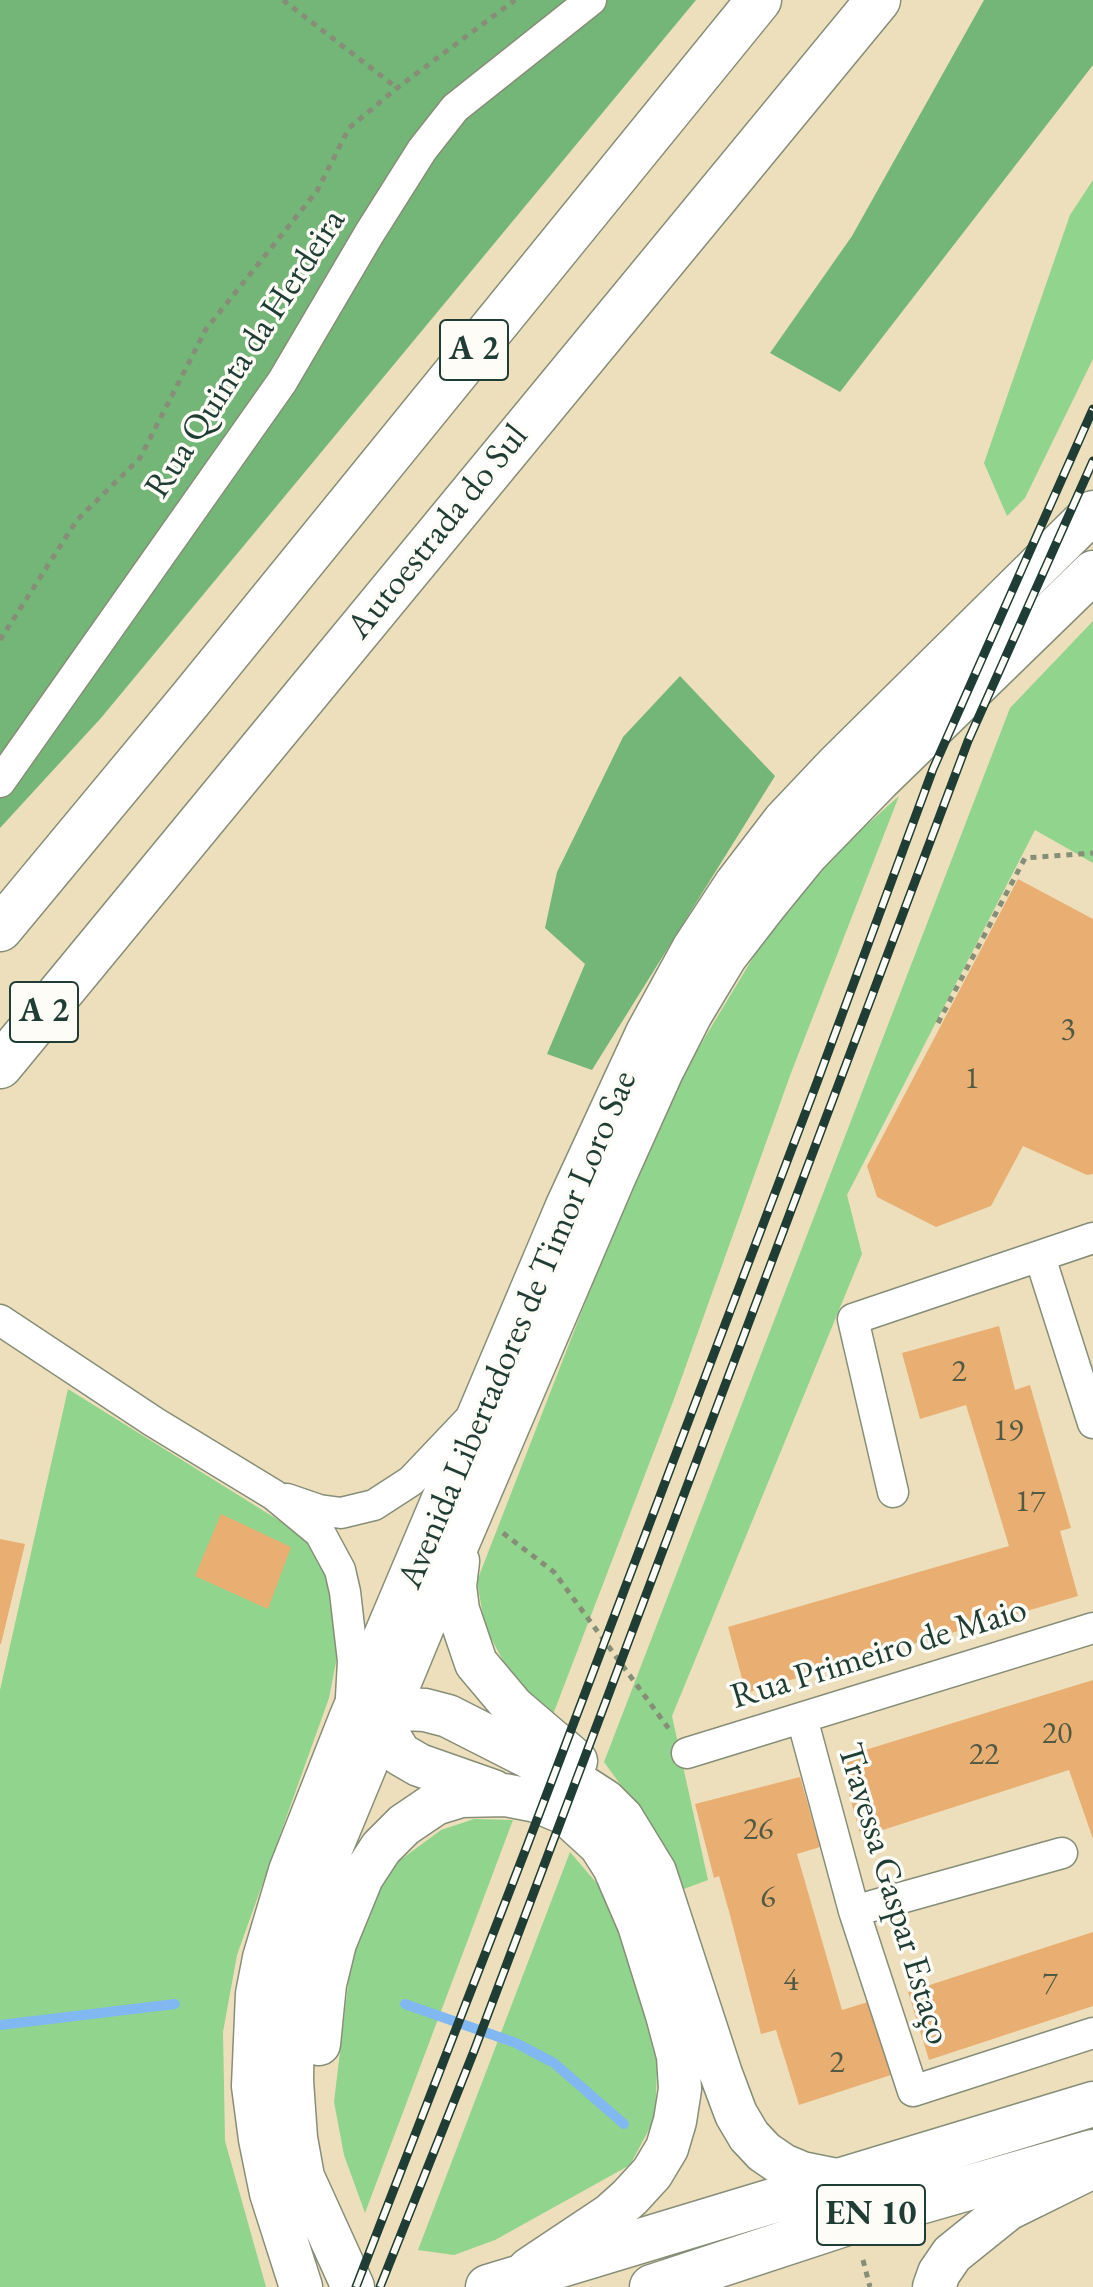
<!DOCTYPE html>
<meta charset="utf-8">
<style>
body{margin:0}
canvas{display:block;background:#eddfbc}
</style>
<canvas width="1093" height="2287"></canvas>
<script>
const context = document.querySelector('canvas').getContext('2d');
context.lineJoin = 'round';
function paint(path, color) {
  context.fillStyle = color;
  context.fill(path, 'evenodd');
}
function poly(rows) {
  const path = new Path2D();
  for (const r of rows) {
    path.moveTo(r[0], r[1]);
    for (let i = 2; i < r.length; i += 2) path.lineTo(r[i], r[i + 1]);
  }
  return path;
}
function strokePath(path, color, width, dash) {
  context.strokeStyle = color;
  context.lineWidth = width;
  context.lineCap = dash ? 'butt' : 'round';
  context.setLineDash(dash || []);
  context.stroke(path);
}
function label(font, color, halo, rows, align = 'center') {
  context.font = font + ' "EB Garamond",serif';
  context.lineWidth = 7;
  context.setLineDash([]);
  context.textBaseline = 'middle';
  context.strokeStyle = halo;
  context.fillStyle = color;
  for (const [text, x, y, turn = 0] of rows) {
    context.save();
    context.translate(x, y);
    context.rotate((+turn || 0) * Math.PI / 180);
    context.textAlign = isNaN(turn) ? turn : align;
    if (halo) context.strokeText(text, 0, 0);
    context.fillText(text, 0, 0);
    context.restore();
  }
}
paint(poly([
 [1093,180,1093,359,1025,498,1007,516,984,463,1070,215],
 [1093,621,1093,863,1035,830,847,1195,862,1254,672,1716,708,1880,681,1890,636,1806,604,1762,1010,708],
 [899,796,791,1073,674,1399,552,1717,521,1694,485,1627,477,1581,658,1115,774,923,842,847],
 [68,1389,304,1536,336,1582,337,1657,329,1698,237,1955,223,2032,225,2141,266,2287,0,2287,0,1690],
 [474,1819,513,1820,365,2213,344,2155,334,2102,351,1960,384,1872,441,1830],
 [570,1852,600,1887,634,1958,658,2044,655,2118,630,2165,495,2240,454,2255,418,2250]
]), '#91d48d');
paint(poly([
 [0,0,696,0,101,718,0,828],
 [984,0,1093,0,1093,65,840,392,770,353,852,236],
 [680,676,775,776,592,1070,547,1054,585,964,545,928,557,872,623,737]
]), '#74b678');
strokePath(poly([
 [405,2004,516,2043,554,2063,624,2124],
 [0,2025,175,2004]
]), '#82b8f1', 10);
paint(poly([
 [1018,879,1093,919,1093,1174,1087,1175,1023,1146,991,1206,936,1227,877,1197,867,1166],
 [999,1326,1015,1390,1030,1385,1071,1528,1060,1531,1078,1596,746,1693,728,1627,1009,1546,966,1405,920,1419,902,1353],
 [221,1514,291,1547,268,1609,195,1576],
 [0,1539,25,1544,1,1644,0,1644],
 [1093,1680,1093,1839,1069,1770,861,1837,839,1758],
 [800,1777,820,1847,797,1854,842,2010,868,2002,891,2075,799,2105,776,2030,761,2034,730,1915,719,1876,714,1878,695,1804],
 [1093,1932,1093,2006,929,2060,908,1992]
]), '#e9af72');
const street = poly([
 [0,782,282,382,369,234,422,150,455,108,591,0],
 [1040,1257,1093,1423],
 [0,1320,154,1422,274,1495,320,1533,340,1570,345,1592,353,1661,351,1697],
 [893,1492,853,1319,1093,1238],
 [287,1499,319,1510,341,1513,374,1505,411,1481,467,1422],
 [802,1718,854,1911,913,2091,1093,2033],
 [687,1753,1093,1628],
 [854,1911,1062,1853]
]);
const secondary = poly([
 [458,1561,455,1586,458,1610,476,1663,513,1707,576,1761],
 [384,1704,390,1738,400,1754,419,1765,493,1791],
 [367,1724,403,1709,425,1710,448,1716,568,1777,605,1801,622,1818,655,1872,721,2074,736,2114,749,2136,764,2152,783,2165,802,2173,842,2181],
 [319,2044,325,1984,335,1943,362,1877,381,1848,404,1825,435,1804,461,1796,505,1795,536,1801,565,1813,600,1845,614,1867,639,1925,667,2015,678,2056,680,2089,675,2121,667,2148,652,2173,630,2197,610,2215,529,2269],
 [301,2287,271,2193,260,2139,253,2086,257,1994,264,1958,290,1871,350,1719,567,1206,647,1033,693,949,735,885,784,821,837,765,1093,512],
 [353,2287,303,2177,296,2138,292,2081,293,2014,302,1940,321,1873,436,1595,614,1178,662,1071,691,1014,726,956,767,903,807,854,878,781,1093,572],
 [934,2287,939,2273,952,2254,1008,2209,1093,2167]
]);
const primary = poly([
 [488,2287,1093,2104],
 [652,2287,853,2221,1093,2152]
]);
const highway = poly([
 [0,929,190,700,759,0],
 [0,1066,878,0]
]);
strokePath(street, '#868e78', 33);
strokePath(secondary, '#868e78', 45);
strokePath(primary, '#868e78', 47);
strokePath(highway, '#868e78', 47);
strokePath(poly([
 [283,0,397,88],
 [0,640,77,520,140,458,206,329,317,191,349,128,397,88,515,0],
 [938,1023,1025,858,1093,853],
 [503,1533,554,1572,669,1729],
 [863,2260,870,2287]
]), '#868e78', 5, [6, 6]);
strokePath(street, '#fff', 30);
strokePath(secondary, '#fff', 42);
strokePath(primary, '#fff', 44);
strokePath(highway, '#fff', 44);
const rail = poly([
 [356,2287,527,1846,816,1085,933,769,1093,409],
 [380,2287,474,2051,968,741,1093,461]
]);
strokePath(rail, '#1f3d34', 9);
strokePath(rail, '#fdfcf7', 6, [18]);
label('32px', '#525a44', null, [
 ["3",1068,1030],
 ["1",972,1079],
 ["2",959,1372],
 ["19",1008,1431],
 ["17",1030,1502],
 ["20",1057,1734],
 ["22",984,1755],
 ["26",758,1830],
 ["6",768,1898],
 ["4",791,1981],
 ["7",1050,1984],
 ["2",837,2063]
]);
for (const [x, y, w] of [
 [474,350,68],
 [44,1012,68],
 [871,2215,108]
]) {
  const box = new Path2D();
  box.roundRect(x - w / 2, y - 30, w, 60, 6);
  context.fillStyle = '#fdfcf7';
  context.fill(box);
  strokePath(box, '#1f3d34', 2);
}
label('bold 34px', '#1f3d34', null, [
 ["A 2",474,350],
 ["A 2",44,1012],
 ["EN 10",871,2215]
]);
label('36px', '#1f3d34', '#fdfcf7', [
 ["Rua Quinta da Herdeira",246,354,-57],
 ["Autoestrada do Sul",438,532,-51],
 ["Avenida Libertadores de Timor Loro Sae",518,1330,-67],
 ["Rua Primeiro de Maio",879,1654,-17],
 ["Travessa Gaspar Estaço",893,1894,73]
]);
</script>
